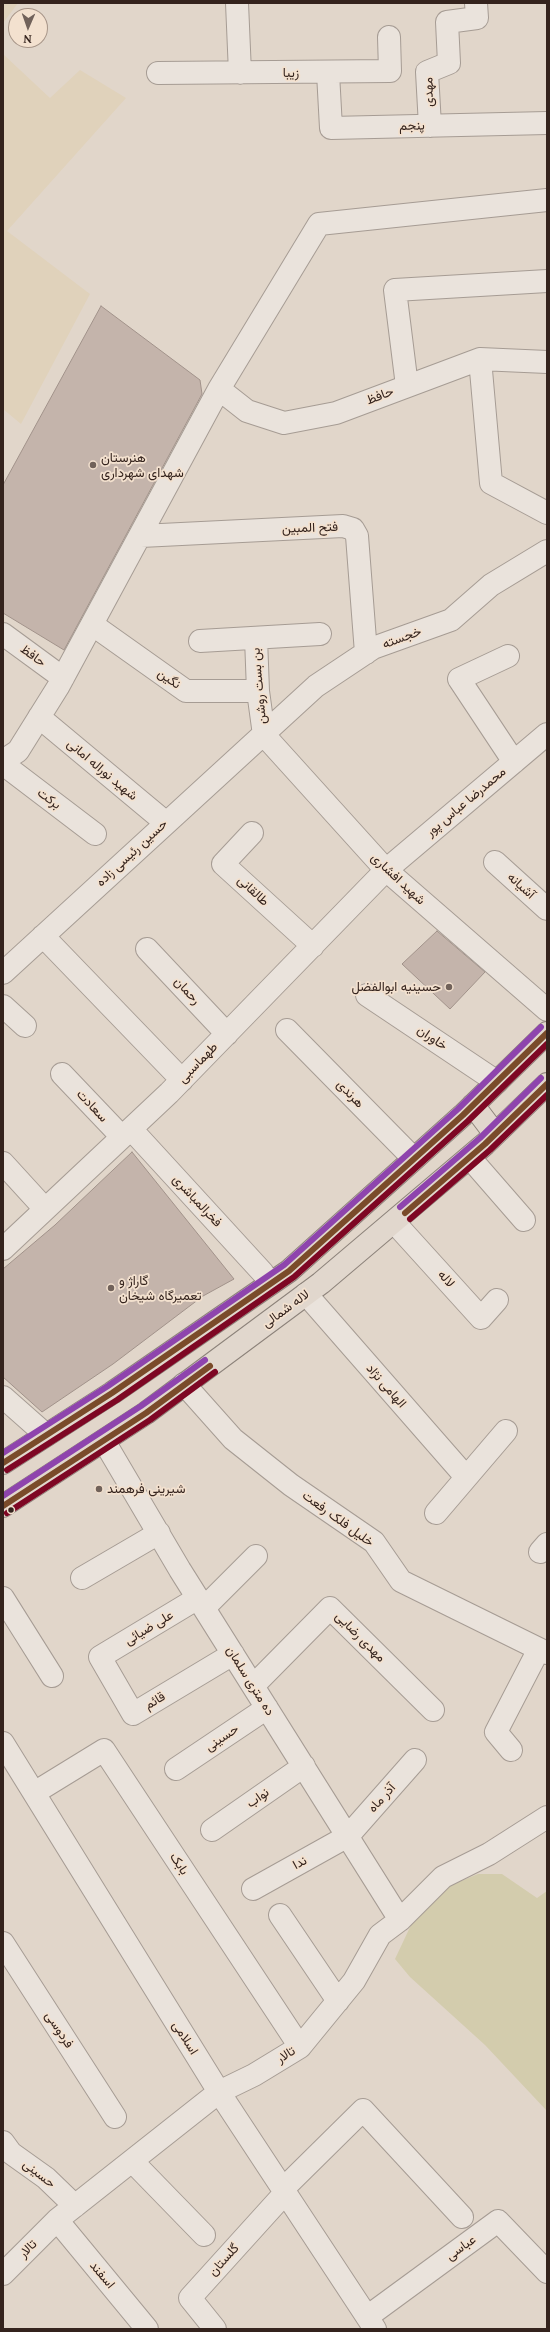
<!DOCTYPE html>
<meta charset="utf-8">
<style>
body{margin:0}
#map{position:relative;width:550px;height:2332px;overflow:hidden;background:#e1d6ca;font-family:Lora,serif}
canvas{display:block}
.frame{position:absolute;inset:0;border:4px solid #34231d;pointer-events:none}
.north{position:absolute;left:8px;top:8px;width:40px;height:40px;box-sizing:border-box;background:#f3e1cf;border:1px solid #a79588;border-radius:50%;rotate:182deg;font-size:11px;font-weight:700;line-height:16px;text-align:center;color:#34231d}
.north::after{content:'';display:block;margin:auto;width:14px;height:18px;background:#71625a;clip-path:polygon(50% 0,100% 100%,50% 72%,0 100%)}
</style>
<div id="map">
<canvas width="550" height="2332"></canvas>
<div class="frame"></div>
<div class="north">N</div>
</div>
<script>
const context = document.querySelector('canvas').getContext('2d');
context.lineJoin = 'round';
function paint(path, color) {
  context.fillStyle = color;
  context.fill(path, 'evenodd');
}
function poly(rows) {
  const path = new Path2D();
  for (const r of rows) {
    path.moveTo(r[0], r[1]);
    for (let i = 2; i < r.length; i += 2) path.lineTo(r[i], r[i + 1]);
  }
  return path;
}
function strokePath(path, color, width, dash) {
  context.strokeStyle = color;
  context.lineWidth = width;
  context.lineCap = dash ? 'butt' : 'round';
  context.setLineDash(dash || []);
  context.stroke(path);
}
function label(font, color, halo, rows, align = 'center') {
  context.font = font + ' Lora,Vazirmatn,serif';
  context.lineWidth = 3.5;
  context.setLineDash([]);
  context.textBaseline = 'middle';
  context.strokeStyle = halo;
  context.fillStyle = color;
  for (const [text, x, y, turn = 0] of rows) {
    context.save();
    context.translate(x, y);
    context.rotate((+turn || 0) * Math.PI / 180);
    context.textAlign = isNaN(turn) ? turn : align;
    if (halo) context.strokeText(text, 0, 0);
    context.fillText(text, 0, 0);
    context.restore();
  }
}
paint(poly([
 [3,3,18,3,3,23],
 [3,54,50,98,80,70,126,98,7,231,90,294,21,424,3,409]
]), '#e0d2bb');
paint(poly([
 [478,1874,502,1874,537,1898,547,1891,547,2111,485,2045,410,1977,395,1959,411,1925,447,1887]
]), '#d3ccad');
const building = poly([
 [101,306,200,380,202,394,64,650,3,613,3,485,101,306],
 [437,931,485,972,450,1009,402,964,437,931],
 [132,1152,234,1279,203,1296,113,1364,42,1412,3,1377,3,1269,55,1225,132,1152]
]);
paint(building, '#c4b4ab');
strokePath(building, '#a1928a', 1);
const minor = poly([
 [237,3,240,73],
 [158,73,390,71,389,37],
 [328,73,331,128,547,123],
 [430,126,427,72,449,63,447,22,477,18,476,3],
 [480,359,491,483,547,513],
 [407,386,395,290,547,281],
 [219,389,247,411,284,423,336,413,480,359,547,362],
 [141,536,343,526,353,529,357,536,366,653],
 [93,625,186,691,258,691],
 [3,634,63,678],
 [256,638,258,691,264,735],
 [200,641,320,634],
 [508,656,459,679,514,762],
 [39,717,165,822],
 [264,735,386,870,547,1010],
 [3,761,18,751,58,687,219,389,319,224,547,200],
 [3,764,95,834],
 [252,833,223,864,313,946],
 [495,862,547,909],
 [43,936,182,1080],
 [147,949,227,1034],
 [3,973,316,686,373,648,451,620,491,585,547,551],
 [367,995,497,1082],
 [3,1006,25,1026],
 [287,1030,414,1159],
 [62,1074,122,1137],
 [131,1129,263,1273],
 [470,1158,524,1220],
 [3,1163,45,1209],
 [394,1222,481,1318,497,1300],
 [3,1249,169,1093,386,870,547,734],
 [306,1294,466,1477],
 [184,1384,233,1439,291,1485,374,1542,401,1581,547,1653],
 [3,1397,46,1435],
 [104,1441,180,1570,400,1920],
 [436,1513,506,1431],
 [540,1552,547,1544],
 [82,1578,159,1533],
 [3,1598,52,1676],
 [198,1598,100,1657,133,1714,233,1654],
 [204,1608,256,1556],
 [253,1686,330,1608,433,1710],
 [3,1743,219,2092,375,2329],
 [511,1750,496,1732,539,1649],
 [176,1769,267,1708],
 [34,1793,104,1750,300,2047],
 [212,1830,304,1766],
 [253,1889,348,1836,415,1760],
 [280,1915,338,2001],
 [3,1943,115,2117],
 [3,2142,11,2153,46,2178,75,2206],
 [132,2161,204,2235],
 [283,2189,363,2110,462,2217],
 [57,2220,147,2329],
 [3,2274,57,2220,219,2092,254,2075,300,2047,354,1981,380,1935,400,1920,443,1877,489,1854,547,1817],
 [367,2317,498,2221,547,2272],
 [215,2329,190,2298,285,2193]
]);
const major = poly([
 [473,1105,495,1134],
 [3,1463,112,1393,289,1271,463,1115,547,1033],
 [3,1506,146,1413,321,1283,485,1144,547,1084]
]);
strokePath(minor, '#a69c94', 24);
strokePath(major, '#8c827a', 24);
strokePath(minor, '#eae3dc', 22);
strokePath(major, '#e1d7cd', 22);
strokePath(poly([
 [405,1213,485,1144,547,1084],
 [3,1463,112,1393,289,1271,463,1115,547,1033],
 [3,1506,146,1413,210,1366]
]), '#7a4b2a', 6);
strokePath(poly([
 [410,1219,490,1150,547,1095],
 [7,1470,117,1400,294,1277,468,1121,547,1044],
 [7,1513,150,1420,215,1372]
]), '#7e0724', 6);
strokePath(poly([
 [400,1207,480,1138,541,1078],
 [3,1453,108,1386,284,1265,458,1109,541,1027],
 [3,1496,141,1406,205,1360]
]), '#8e44ad', 6);
for (const [x, y, r, color] of [
 [93,465,4,"#71625a"],
 [449,987,4,"#71625a"],
 [111,1288,4,"#71625a"],
 [99,1489,4,"#71625a"],
 [11,1510,3.5,"#34231d"]
]) {
  const dot = new Path2D();
  dot.arc(x, y, r, 0, 2 * Math.PI);
  context.fillStyle = color;
  context.fill(dot);
  strokePath(dot, '#f3e1cf', 1.5);
}
label('13px', '#34231d', '#f3e1cf', [
 ["زیبا",291,73],
 ["مهدی",429,92,-91],
 ["پنجم",412,126,-1],
 ["حافظ",380,396,-21],
 ["فتح المبین",310,528,-2],
 ["خجسته",402,638,-20],
 ["حافظ",33,656,36],
 ["نگین",169,679,35],
 ["بن بست روشن",259,686,-95],
 ["شهید نوراله امانی",102,770,40],
 ["برکت",49,799,37],
 ["محمدرضا عباس پور",466,802,-40],
 ["حسین رئیسی زاده",132,853,-43],
 ["شهید افشاری",398,879,43],
 ["آشیانه",521,886,42],
 ["طالقانی",253,891,43],
 ["رحمان",187,991,47],
 ["خاوران",432,1038,34],
 ["طهماسبی",198,1063,-46],
 ["هرندی",350,1094,46],
 ["سعادت",92,1106,47],
 ["فخرالمباشری",197,1201,47],
 ["لاله",446,1279,48],
 ["لاله شمالی",286,1309,-36],
 ["الهامی نژاد",386,1386,49],
 ["خلیل فلک رفعت",338,1519,36],
 ["علی ضیائی",149,1628,-31],
 ["مهدی رضایی",360,1637,45],
 ["ده متری سلمان",250,1681,58],
 ["قائم",155,1701,-31],
 ["حسینی",222,1738,-34],
 ["نواب",258,1798,-35],
 ["آذر ماه",382,1798,-48],
 ["ندا",300,1863,-29],
 ["بابک",179,1864,57],
 ["فردوسی",59,2030,57],
 ["اسلامی",185,2038,58],
 ["تالار",286,2055,-32],
 ["حسینی",39,2174,38],
 ["عباسی",461,2248,-36],
 ["تالار",28,2249,-45],
 ["گلستان",224,2260,-48],
 ["اسفند",102,2275,50]
]);
label('13px', '#34231d', '#f3e1cf', [
 ["هنرستان",101,458],
 ["شهدای شهرداری",101,473],
 ["حسینیه ابوالفضل",441,987,"right"],
 ["گاراژ و",119,1281],
 ["تعمیرگاه شیخان",119,1296],
 ["شیرینی فرهمند",107,1489]
], 'left');
</script>
